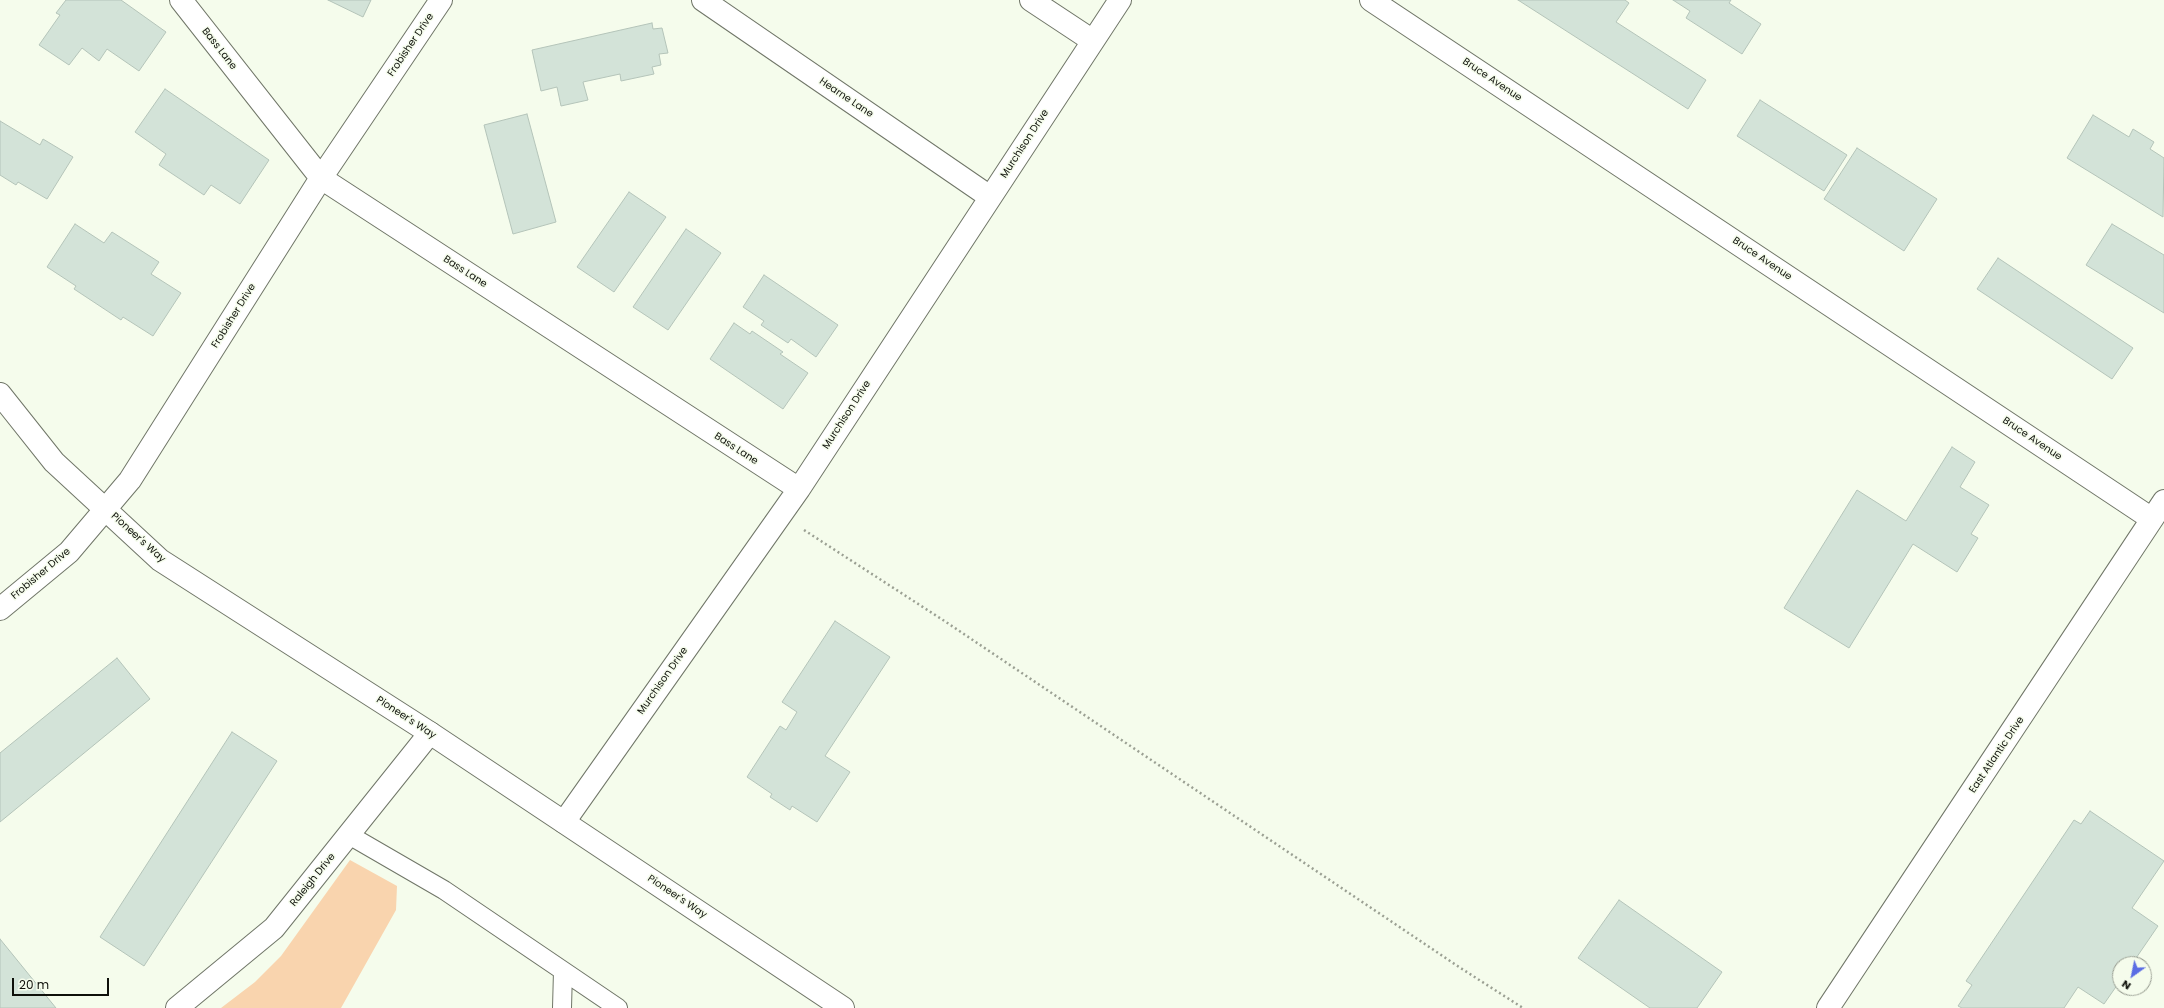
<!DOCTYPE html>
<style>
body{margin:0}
#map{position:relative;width:2164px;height:1008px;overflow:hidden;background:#f5fcec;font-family:Poppins,sans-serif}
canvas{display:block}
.north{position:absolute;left:2112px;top:956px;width:40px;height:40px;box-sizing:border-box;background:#f5fcec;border:1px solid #999e92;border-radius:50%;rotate:213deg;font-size:11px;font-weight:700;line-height:16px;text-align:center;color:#0e100a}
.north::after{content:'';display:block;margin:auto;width:14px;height:18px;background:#5b6de4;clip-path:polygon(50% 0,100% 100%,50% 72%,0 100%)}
.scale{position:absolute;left:12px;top:978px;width:97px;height:18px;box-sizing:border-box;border:2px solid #0e100a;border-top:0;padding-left:5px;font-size:12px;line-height:14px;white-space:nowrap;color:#0e100a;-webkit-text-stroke:3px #f5fcec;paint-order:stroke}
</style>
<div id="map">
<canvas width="2164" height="1008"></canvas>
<div class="north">N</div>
<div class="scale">20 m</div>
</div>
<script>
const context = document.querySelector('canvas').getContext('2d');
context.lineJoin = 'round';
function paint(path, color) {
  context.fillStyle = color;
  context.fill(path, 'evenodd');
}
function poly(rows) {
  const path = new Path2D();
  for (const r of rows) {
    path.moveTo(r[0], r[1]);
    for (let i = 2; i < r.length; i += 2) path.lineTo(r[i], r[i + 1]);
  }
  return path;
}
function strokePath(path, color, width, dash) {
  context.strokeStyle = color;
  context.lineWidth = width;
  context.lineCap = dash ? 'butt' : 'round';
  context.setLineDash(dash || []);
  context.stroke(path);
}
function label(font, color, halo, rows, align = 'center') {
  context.font = font + ' Poppins,sans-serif';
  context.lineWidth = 3;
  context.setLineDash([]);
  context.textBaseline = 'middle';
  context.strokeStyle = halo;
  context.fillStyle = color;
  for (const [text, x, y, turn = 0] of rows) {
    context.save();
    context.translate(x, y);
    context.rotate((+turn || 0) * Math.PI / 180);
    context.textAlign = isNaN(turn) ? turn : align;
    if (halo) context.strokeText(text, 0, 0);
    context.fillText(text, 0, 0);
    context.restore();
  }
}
paint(poly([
 [350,860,397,886,396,910,341,1008,221,1008,255,982,281,956]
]), '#f9d4ae');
const building = poly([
 [66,0,121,0,166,32,139,71,107,49,99,61,82,48,69,65,39,45,60,15,56,13,66,0],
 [328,0,371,0,363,17,328,0],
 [1518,0,1625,0,1629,3,1616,22,1706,80,1688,109,1518,0],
 [1673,0,1731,0,1729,3,1761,24,1742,54,1686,18,1690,11,1673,0],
 [652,23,653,29,662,28,668,53,659,54,661,65,652,67,654,74,621,81,620,74,583,82,588,100,561,106,557,87,541,91,532,50,652,23],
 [165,89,269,160,240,204,211,185,204,195,159,165,166,154,135,132,165,89],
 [1760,100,1847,155,1824,191,1737,136,1760,100],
 [527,114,556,222,513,234,484,125,527,114],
 [2093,115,2129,137,2133,129,2154,142,2150,149,2164,158,2163,217,2067,158,2093,115],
 [0,121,40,145,43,139,73,157,47,199,18,182,16,185,0,175,0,121],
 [1857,148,1937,199,1904,251,1824,199,1857,148],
 [629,192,666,217,614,292,577,267,629,192],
 [75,224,104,243,112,232,159,262,151,274,181,293,153,336,123,317,121,320,74,289,76,286,47,267,75,224],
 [2112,224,2164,255,2164,313,2086,265,2112,224],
 [686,229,721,253,668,330,633,307,686,229],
 [1998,258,2133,348,2112,379,1977,289,1998,258],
 [764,275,838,325,816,357,791,339,788,343,761,325,764,321,743,307,764,275],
 [734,323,750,334,752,331,783,352,780,354,808,373,783,409,710,359,734,323],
 [1952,447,1975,462,1960,487,1989,505,1971,534,1978,538,1957,572,1913,544,1849,648,1784,608,1857,490,1906,521,1952,447],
 [835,621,890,657,825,756,850,772,817,822,792,806,790,810,770,797,772,794,747,777,780,726,786,730,797,712,782,702,835,621],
 [117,658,150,699,0,822,0,753,117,658],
 [232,732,277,761,144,966,100,937,232,732],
 [2090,811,2164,861,2132,908,2158,926,2132,964,2120,964,2120,981,2104,1004,2078,987,2064,1008,1962,1008,1958,1006,1972,985,1966,981,2074,820,2081,824,2090,811],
 [1619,900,1722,972,1697,1008,1650,1008,1578,958,1619,900],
 [0,939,56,1008,0,1008,0,939]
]);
paint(building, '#d3e3d8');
strokePath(building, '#b4c4b9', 1);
const lane = poly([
 [349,835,444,890,618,1008],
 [562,1008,563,971]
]);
const street = poly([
 [181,0,321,178,799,489],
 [703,0,990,197],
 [1031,0,1093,41],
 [1371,0,2152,519],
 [0,609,69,552,130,480,321,178,441,0],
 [564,822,799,489,1120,0],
 [177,1008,274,928,430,733],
 [1828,1008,2164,501]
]);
const secondary = poly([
 [0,394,54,462,160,560,430,733,843,1008]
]);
strokePath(lane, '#707668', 20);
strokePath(street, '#707668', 24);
strokePath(secondary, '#707668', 24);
strokePath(poly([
 [804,530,946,622,1459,967,1523,1008]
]), '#9ba093', 2.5, [2, 3]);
strokePath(lane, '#fff', 18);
strokePath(street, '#fff', 22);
strokePath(secondary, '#fff', 22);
label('10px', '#0e100a', '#f5fcec', [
 ["Frobisher Drive",411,45,-56],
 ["Bass Lane",219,49,52],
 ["Bruce Avenue",1492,80,34],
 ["Hearne Lane",846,98,34],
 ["Murchison Drive",1025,144,-57],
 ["Bruce Avenue",1762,259,34],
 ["Bass Lane",465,272,33],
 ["Frobisher Drive",234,316,-58],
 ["Murchison Drive",847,415,-57],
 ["Bruce Avenue",2032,439,34],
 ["Bass Lane",736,449,33],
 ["Pioneer's Way",138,538,42],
 ["Frobisher Drive",41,574,-40],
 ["Murchison Drive",663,681,-55],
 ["Pioneer's Way",406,718,33],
 ["East Atlantic Drive",1997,755,-56],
 ["Raleigh Drive",313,880,-51],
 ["Pioneer's Way",677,897,34]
]);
</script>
